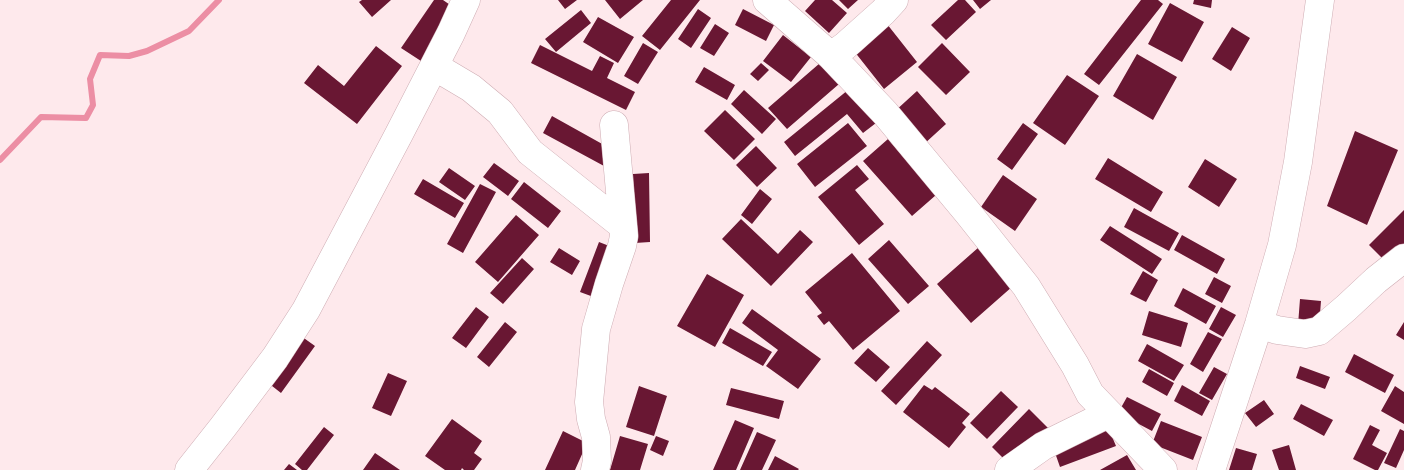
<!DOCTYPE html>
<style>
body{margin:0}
canvas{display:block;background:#fee9ec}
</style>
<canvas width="1404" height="470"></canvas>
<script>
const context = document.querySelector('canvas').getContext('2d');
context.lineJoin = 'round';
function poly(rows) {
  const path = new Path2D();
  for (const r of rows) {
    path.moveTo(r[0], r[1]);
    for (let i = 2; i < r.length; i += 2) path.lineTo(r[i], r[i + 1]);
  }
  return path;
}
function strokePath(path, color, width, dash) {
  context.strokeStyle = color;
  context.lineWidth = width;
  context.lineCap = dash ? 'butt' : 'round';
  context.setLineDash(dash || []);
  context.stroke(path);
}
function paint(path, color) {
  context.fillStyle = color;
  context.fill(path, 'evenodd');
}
strokePath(poly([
 [0,160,41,117,86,118,93,105,90,79,100,55,129,56,147,51,189,31,219,0]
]), '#ec8ea4', 6);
paint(poly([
 [362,0,391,0,372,17,359,2],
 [434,0,443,0,456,9,421,61,401,48],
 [558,0,577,0,565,9],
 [605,0,643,0,620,19],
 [671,0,700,0,660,50,642,36],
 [815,0,832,0,847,13,829,33,805,11],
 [839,0,858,0,848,9],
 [958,0,965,0,976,12,946,40,931,25],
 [973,0,991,0,980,9],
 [1141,0,1158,0,1163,4,1099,85,1084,74],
 [1194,0,1212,0,1211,8,1193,4],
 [1170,3,1204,22,1182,62,1148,44],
 [698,9,711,18,691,48,678,39],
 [743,9,774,25,766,41,735,25],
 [581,10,591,23,556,52,545,39],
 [598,17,634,37,618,63,583,42],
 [715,24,729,33,714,56,700,48],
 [887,24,917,62,884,89,854,51],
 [1232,27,1250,38,1231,71,1212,59],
 [783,35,811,57,791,82,763,61],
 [643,43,658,52,638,84,624,76],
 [942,43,970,72,946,95,918,67],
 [540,45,592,71,600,56,614,63,607,78,635,92,626,110,531,63],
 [376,46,402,66,357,124,304,83,318,65,344,86],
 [1137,54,1177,77,1153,120,1113,96],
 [761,63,769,70,758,81,750,74],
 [820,63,839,84,787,129,768,108],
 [704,67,735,85,727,100,695,82],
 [1067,75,1099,96,1065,145,1033,123],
 [744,90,776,119,762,134,731,104],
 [848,90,876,123,863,133,847,114,795,156,784,142],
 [917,91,946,124,923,145,894,112],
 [725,110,755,139,734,160,704,131],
 [552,116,613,150,604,166,543,133],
 [848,123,867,146,815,187,797,164],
 [1023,123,1038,134,1012,170,997,159],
 [1355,131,1398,150,1367,225,1327,206],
 [888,139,936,195,912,216,863,161],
 [756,146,777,168,757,187,736,165],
 [1108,158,1163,192,1151,212,1095,179],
 [1205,159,1237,179,1219,207,1188,187],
 [494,163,519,181,508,196,483,177],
 [857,165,869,179,855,190,884,224,859,245,818,197],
 [449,168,475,186,465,200,439,182],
 [649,173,650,242,635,243,633,174],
 [1003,175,1037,199,1015,231,981,207],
 [423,179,464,203,455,218,414,194],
 [524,182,561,211,548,228,511,199],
 [480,184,496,192,463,253,447,244],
 [760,189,772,199,752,224,741,215],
 [1134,208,1179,233,1169,251,1124,227],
 [1404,210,1404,252,1390,266,1369,245],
 [516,215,539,235,498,282,475,262],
 [741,219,778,254,800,230,813,242,771,286,722,239],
 [1110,226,1162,259,1152,274,1100,240],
 [1182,235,1225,259,1217,274,1174,250],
 [889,240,929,286,908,304,868,259],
 [599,242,617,249,599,299,580,292],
 [979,247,1013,286,971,323,937,284],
 [559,248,580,261,572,275,550,262],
 [852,253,900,311,853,350,829,321,824,325,817,316,822,313,805,292],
 [522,258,534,269,503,304,490,293],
 [1143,271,1158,280,1146,302,1130,294],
 [707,274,744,295,715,347,677,326],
 [1214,277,1231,286,1222,303,1205,294],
 [1183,288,1216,306,1206,324,1174,306],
 [1300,299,1321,301,1319,327,1298,325],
 [476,307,489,317,466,348,452,338],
 [1221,307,1236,315,1223,337,1209,329],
 [752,309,821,359,798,389,766,366,778,350,742,323],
 [1149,311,1188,323,1181,347,1142,335],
 [505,322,517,332,489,367,477,357],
 [1404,322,1404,340,1396,335],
 [730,328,772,352,763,366,722,343],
 [1208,332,1222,339,1203,372,1190,364],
 [301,336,315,346,281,393,267,382],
 [927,341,942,355,896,405,881,391],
 [1147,344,1184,365,1174,381,1138,361],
 [868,348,890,367,876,382,854,363],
 [1354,354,1394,375,1385,393,1345,372],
 [1300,366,1330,377,1325,389,1296,378],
 [1214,367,1227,374,1212,400,1199,393],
 [1149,369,1174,383,1167,396,1142,382],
 [388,373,407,381,391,416,372,408],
 [924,385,932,390,935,387,970,414,962,423,966,427,949,448,903,412],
 [1182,385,1210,401,1202,416,1174,401],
 [639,386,667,396,654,436,626,427],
 [1395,386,1404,392,1404,424,1381,411],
 [731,388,784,401,779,419,726,405],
 [1001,391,1018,407,987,439,970,423],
 [1127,397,1161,414,1152,431,1118,413],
 [1264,400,1274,414,1256,427,1245,413],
 [1301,404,1333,420,1324,436,1293,419],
 [1029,409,1048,428,1011,466,992,447],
 [452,419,482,441,474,453,482,459,474,470,464,470,462,468,461,470,445,470,425,456],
 [735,420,754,428,736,470,713,470],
 [1161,421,1202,437,1193,460,1152,444],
 [1370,425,1380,430,1372,445,1387,453,1378,470,1375,470,1353,459],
 [324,427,334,435,307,470,302,470,295,464],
 [1108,427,1116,446,1060,467,1053,447],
 [1400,429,1404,431,1404,450,1396,468,1384,463],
 [563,431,587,443,575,470,545,470],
 [757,432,776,440,762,470,740,470],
 [620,436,648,444,640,470,610,470],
 [656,436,669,441,663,456,650,450],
 [1289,445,1296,470,1279,470,1272,450],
 [1236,448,1257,454,1252,470,1229,470],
 [375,453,400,470,363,470],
 [1127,455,1136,470,1100,470],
 [775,456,799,469,798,470,768,470],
 [289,464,297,470,284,470]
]), '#691733');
const minor = poly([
 [767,0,831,56,885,113,968,213,1026,286,1075,365,1090,394,1163,470],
 [831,56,845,46,883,12,894,0],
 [434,66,471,88,500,112,530,152,622,225],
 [1259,324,1277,330,1305,334,1319,331,1346,308,1376,280,1404,258],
 [189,470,223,427,275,358,306,310,399,134,451,33,466,0],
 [595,470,597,461,596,437,591,419,589,402,596,329,609,284,622,246,624,236,614,125],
 [1009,470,1043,446,1108,414],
 [1211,470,1259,324,1282,245,1298,162,1320,0]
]);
strokePath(minor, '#ceacb3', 29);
strokePath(minor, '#fff', 28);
</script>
